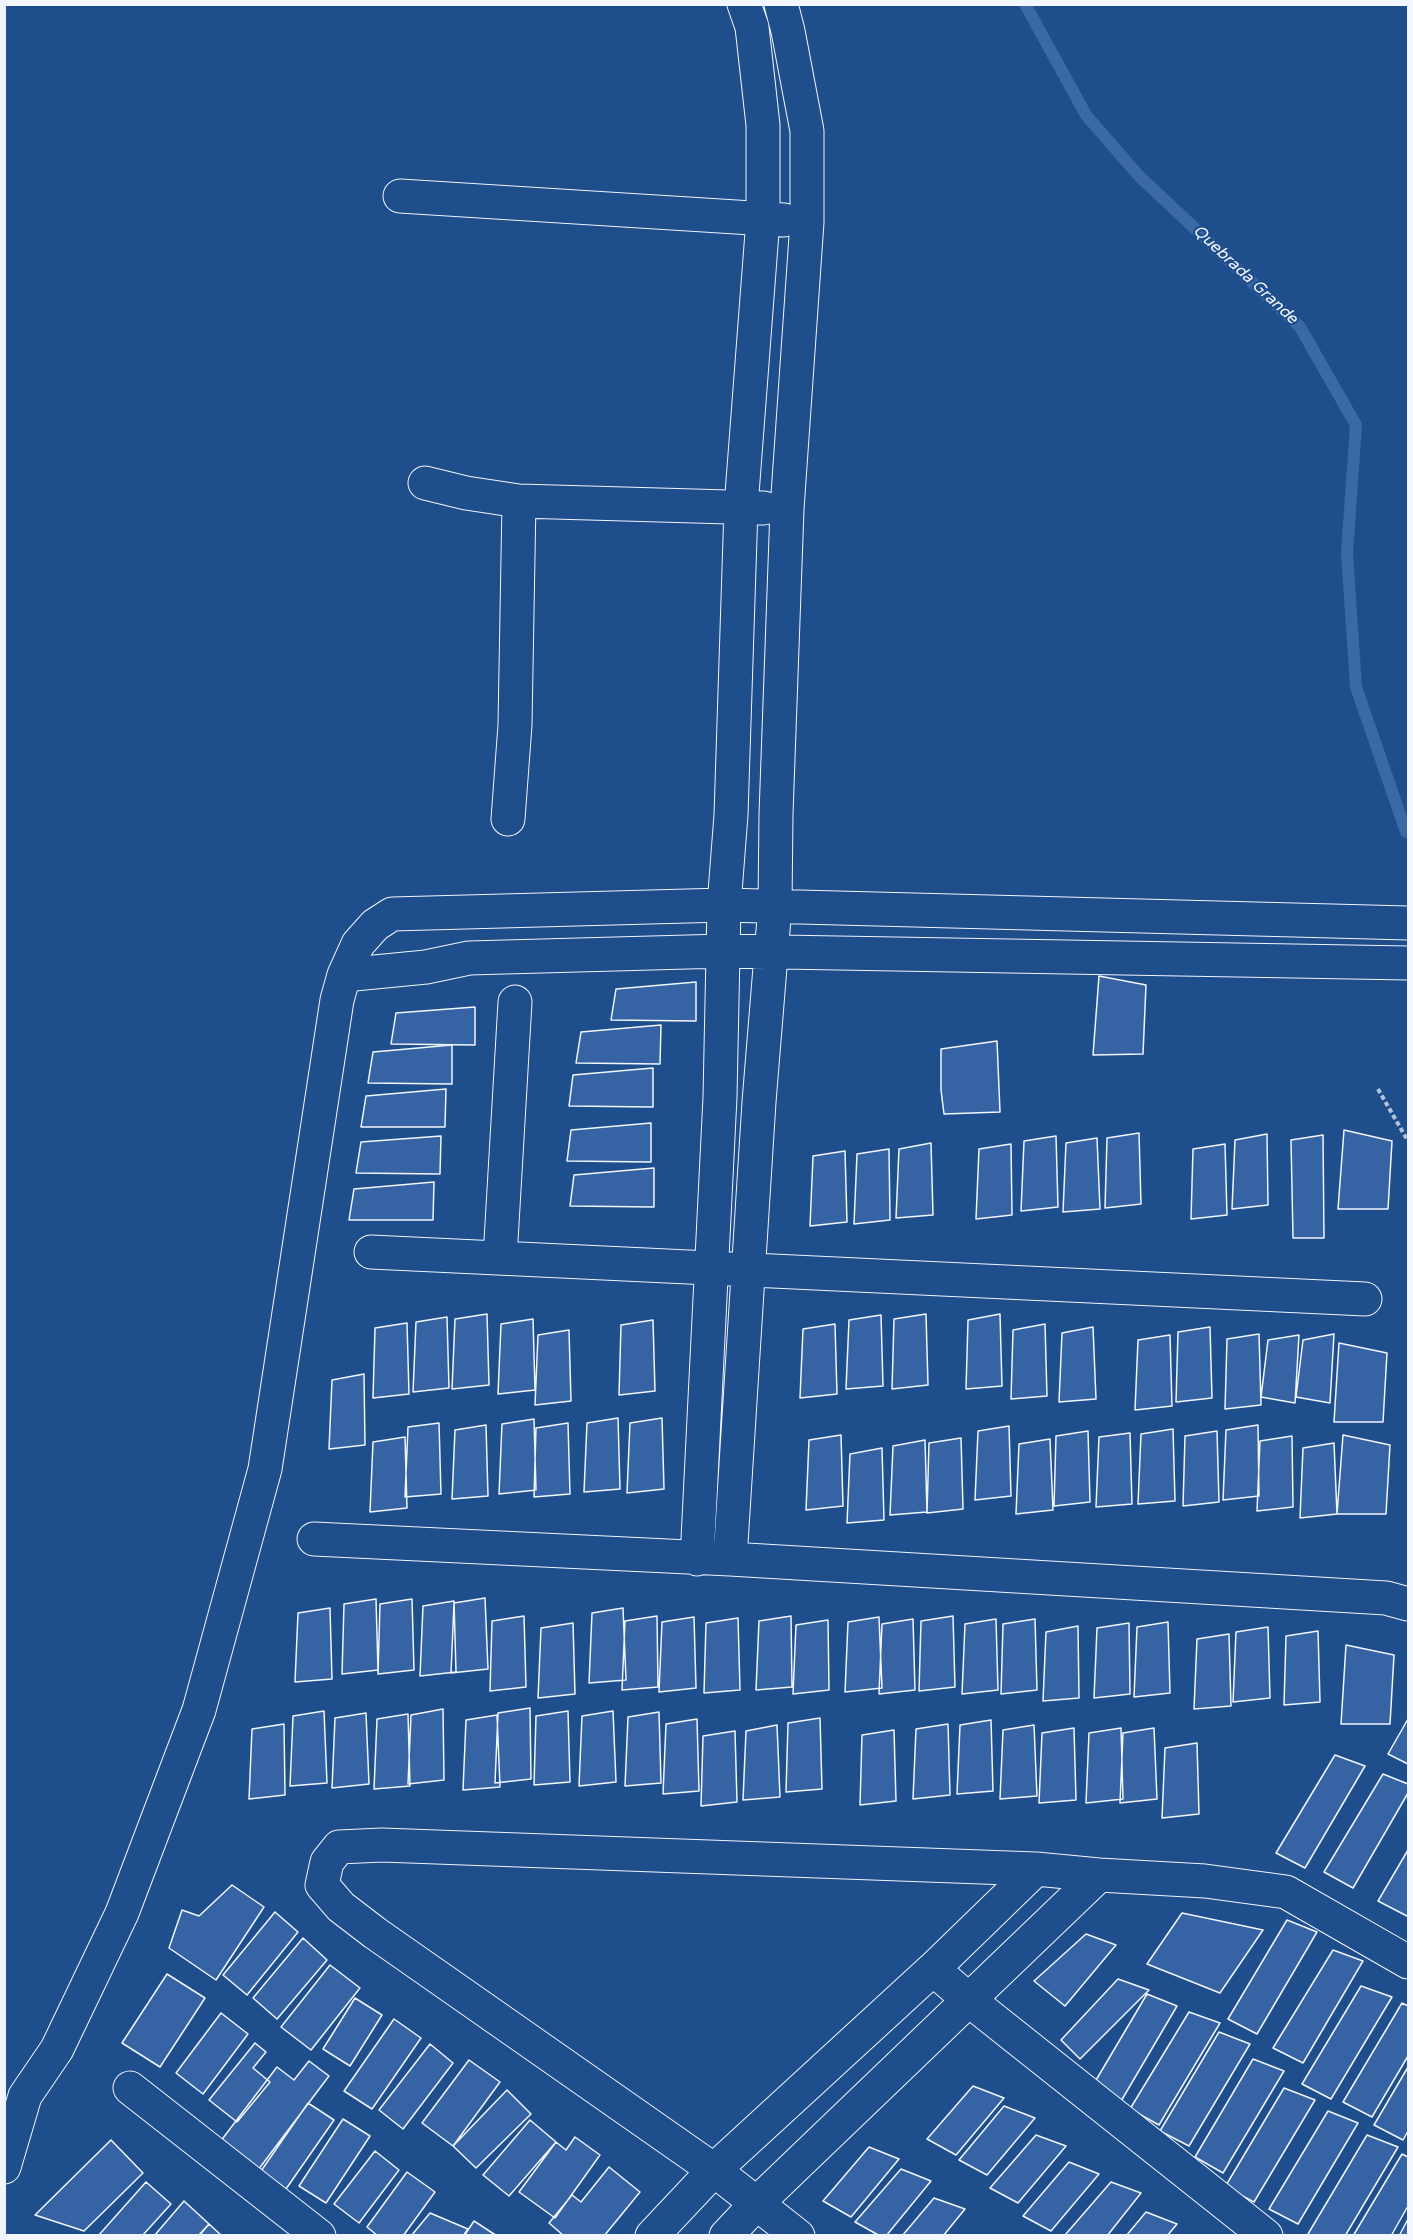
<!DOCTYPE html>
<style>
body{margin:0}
#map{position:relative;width:1413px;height:2240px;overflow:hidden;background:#1f4e8c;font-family:"Varela Round",sans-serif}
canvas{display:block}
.frame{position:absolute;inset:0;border:6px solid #f2f6ff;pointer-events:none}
</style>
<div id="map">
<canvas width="1413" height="2240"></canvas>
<div class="frame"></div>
</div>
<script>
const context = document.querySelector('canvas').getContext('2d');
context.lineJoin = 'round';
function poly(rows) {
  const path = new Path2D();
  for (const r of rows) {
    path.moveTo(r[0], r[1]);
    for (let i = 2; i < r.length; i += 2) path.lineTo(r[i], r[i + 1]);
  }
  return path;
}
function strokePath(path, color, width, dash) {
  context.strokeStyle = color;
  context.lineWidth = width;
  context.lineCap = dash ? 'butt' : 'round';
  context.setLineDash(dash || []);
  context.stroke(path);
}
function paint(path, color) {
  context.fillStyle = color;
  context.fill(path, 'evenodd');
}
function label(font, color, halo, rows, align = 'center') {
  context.font = font + ' "Varela Round",sans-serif';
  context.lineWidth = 4.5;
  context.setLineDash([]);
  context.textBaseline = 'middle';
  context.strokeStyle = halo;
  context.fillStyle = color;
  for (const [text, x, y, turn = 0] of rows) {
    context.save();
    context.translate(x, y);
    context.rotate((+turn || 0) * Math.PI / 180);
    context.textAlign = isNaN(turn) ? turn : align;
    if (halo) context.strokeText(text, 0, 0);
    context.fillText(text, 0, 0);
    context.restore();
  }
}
strokePath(poly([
 [1025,4,1086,115,1139,176,1300,327,1356,425,1347,553,1356,687,1406,832]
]), '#3b69a3', 12);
const building = poly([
 [1099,976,1146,985,1143,1054,1093,1055,1099,976],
 [696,982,696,1021,611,1020,616,989,696,982],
 [475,1007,475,1045,391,1044,396,1013,475,1007],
 [661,1025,660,1064,576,1063,581,1032,661,1025],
 [997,1041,1000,1112,944,1114,941,1090,941,1049,997,1041],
 [452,1045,452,1084,368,1083,373,1052,452,1045],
 [653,1068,653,1107,569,1106,573,1075,653,1068],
 [446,1089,445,1127,361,1127,366,1096,446,1089],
 [651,1123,651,1162,567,1161,571,1130,651,1123],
 [1344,1130,1392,1141,1388,1209,1338,1209,1344,1130],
 [1139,1133,1141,1204,1105,1208,1107,1138,1139,1133],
 [1267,1134,1268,1205,1232,1209,1235,1140,1267,1134],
 [1323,1135,1324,1238,1293,1238,1291,1140,1323,1135],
 [441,1136,440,1174,356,1173,361,1142,441,1136],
 [1056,1136,1058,1207,1021,1211,1024,1141,1056,1136],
 [1097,1138,1100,1209,1063,1212,1066,1143,1097,1138],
 [931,1143,933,1215,896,1218,899,1149,931,1143],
 [1011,1144,1012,1215,976,1219,979,1149,1011,1144],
 [1225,1144,1227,1215,1191,1219,1193,1149,1225,1144],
 [889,1149,890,1220,854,1224,857,1154,889,1149],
 [845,1151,847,1222,810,1226,813,1156,845,1151],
 [654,1168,654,1207,570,1206,574,1175,654,1168],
 [434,1182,433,1220,349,1220,354,1189,434,1182],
 [487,1314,489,1385,452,1389,455,1319,487,1314],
 [926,1314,928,1385,892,1389,894,1319,926,1314],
 [1000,1314,1002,1386,966,1389,968,1320,1000,1314],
 [881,1315,883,1386,846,1389,849,1320,881,1315],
 [447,1317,449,1388,413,1392,416,1322,447,1317],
 [533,1319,535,1390,498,1394,501,1324,533,1319],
 [653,1320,655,1391,619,1395,621,1325,653,1320],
 [407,1323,409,1394,373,1398,375,1328,407,1323],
 [835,1324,837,1394,800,1398,803,1329,835,1324],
 [1045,1324,1047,1396,1011,1399,1013,1330,1045,1324],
 [1093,1327,1096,1399,1059,1402,1062,1333,1093,1327],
 [1210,1327,1212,1398,1176,1402,1178,1332,1210,1327],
 [569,1330,571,1401,535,1405,538,1335,569,1330],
 [1259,1334,1261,1405,1225,1409,1227,1339,1259,1334],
 [1334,1334,1330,1403,1296,1397,1303,1340,1334,1334],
 [1170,1335,1172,1406,1135,1410,1138,1340,1170,1335],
 [1299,1335,1295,1403,1261,1397,1268,1340,1299,1335],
 [1339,1343,1387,1353,1383,1422,1334,1422,1339,1343],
 [364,1374,365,1445,329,1449,332,1380,364,1374],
 [618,1418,620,1489,584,1492,587,1423,618,1418],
 [662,1418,664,1489,627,1493,630,1423,662,1418],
 [534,1419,536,1490,499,1494,502,1424,534,1419],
 [439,1423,441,1494,405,1497,408,1427,439,1423],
 [568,1423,570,1494,534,1497,536,1428,568,1423],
 [486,1425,488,1496,452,1499,455,1430,486,1425],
 [1258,1425,1259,1496,1223,1500,1226,1430,1258,1425],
 [1009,1426,1011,1496,975,1500,978,1431,1009,1426],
 [1173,1429,1175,1501,1138,1504,1141,1434,1173,1429],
 [1088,1431,1090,1502,1054,1506,1056,1436,1088,1431],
 [1217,1431,1219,1502,1183,1506,1185,1436,1217,1431],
 [1130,1433,1132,1504,1096,1507,1099,1437,1130,1433],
 [841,1435,843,1506,806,1510,809,1440,841,1435],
 [1343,1435,1390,1445,1386,1514,1337,1514,1343,1435],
 [1292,1436,1293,1507,1257,1511,1260,1441,1292,1436],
 [405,1437,407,1508,370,1512,373,1442,405,1437],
 [961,1438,963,1509,927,1513,929,1443,961,1438],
 [1050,1439,1053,1510,1016,1514,1019,1444,1050,1439],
 [925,1440,927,1512,890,1515,893,1446,925,1440],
 [1334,1443,1337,1514,1300,1518,1303,1448,1334,1443],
 [882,1448,884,1520,847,1523,850,1454,882,1448],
 [485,1598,488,1669,451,1673,454,1603,485,1598],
 [376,1599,378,1670,342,1674,344,1604,376,1599],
 [412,1599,414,1670,378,1674,380,1604,412,1599],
 [454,1601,456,1672,420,1676,423,1606,454,1601],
 [330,1608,332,1679,295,1682,298,1613,330,1608],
 [623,1608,626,1680,589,1683,592,1613,623,1608],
 [524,1616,526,1687,490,1691,492,1621,524,1616],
 [657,1616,658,1687,622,1690,625,1621,657,1616],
 [791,1616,792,1687,756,1690,759,1621,791,1616],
 [953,1616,955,1687,919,1691,921,1621,953,1616],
 [694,1617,696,1688,659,1692,662,1622,694,1617],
 [879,1617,882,1688,845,1692,848,1622,879,1617],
 [738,1618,740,1690,704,1693,706,1623,738,1618],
 [913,1619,915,1690,879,1694,882,1624,913,1619],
 [996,1619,998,1690,962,1694,965,1624,996,1619],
 [1035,1619,1037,1690,1001,1694,1003,1624,1035,1619],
 [828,1620,829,1690,793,1694,796,1625,828,1620],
 [1168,1622,1170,1693,1134,1697,1137,1627,1168,1622],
 [573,1623,575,1694,538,1698,541,1628,573,1623],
 [1129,1623,1130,1694,1094,1698,1097,1628,1129,1623],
 [1078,1626,1079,1698,1043,1701,1046,1632,1078,1626],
 [1268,1627,1270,1698,1233,1702,1236,1632,1268,1627],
 [1318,1631,1320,1702,1284,1705,1286,1636,1318,1631],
 [1229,1634,1231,1706,1194,1709,1197,1639,1229,1634],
 [1346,1645,1394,1655,1390,1724,1341,1724,1346,1645],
 [530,1708,531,1779,495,1783,498,1713,530,1708],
 [443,1709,444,1780,408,1784,411,1715,443,1709],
 [324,1711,327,1783,290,1786,293,1716,324,1711],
 [568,1711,570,1782,534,1785,536,1716,568,1711],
 [613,1711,616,1782,579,1786,582,1716,613,1711],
 [659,1712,661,1783,625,1786,628,1717,659,1712],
 [366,1713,369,1784,332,1788,335,1718,366,1713],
 [408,1714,410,1786,374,1789,377,1719,408,1714],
 [497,1715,500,1787,463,1790,466,1720,497,1715],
 [820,1718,822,1789,786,1792,788,1723,820,1718],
 [697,1719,699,1791,663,1794,666,1724,697,1719],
 [1408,1719,1408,1764,1388,1754,1408,1719],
 [991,1720,993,1791,957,1794,960,1725,991,1720],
 [284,1724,285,1795,249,1799,252,1729,284,1724],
 [948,1724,950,1795,913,1799,916,1729,948,1724],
 [777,1725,780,1797,743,1800,746,1731,777,1725],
 [1034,1725,1037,1796,1000,1799,1003,1730,1034,1725],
 [1074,1728,1076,1800,1039,1803,1042,1733,1074,1728],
 [1121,1728,1123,1799,1086,1803,1089,1733,1121,1728],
 [1154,1728,1157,1799,1120,1803,1123,1733,1154,1728],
 [894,1730,896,1801,860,1805,862,1735,894,1730],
 [735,1731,737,1802,701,1806,703,1736,735,1731],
 [1197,1743,1199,1814,1162,1818,1165,1748,1197,1743],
 [1335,1755,1365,1766,1305,1868,1276,1853,1335,1755],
 [1383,1774,1408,1784,1408,1793,1353,1888,1324,1872,1383,1774],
 [1408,1850,1408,1914,1407,1916,1378,1901,1408,1850],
 [232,1885,264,1907,216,1980,169,1948,182,1910,199,1916,232,1885],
 [275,1912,298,1932,247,1995,223,1975,275,1912],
 [1182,1913,1263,1930,1220,1993,1147,1964,1182,1913],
 [1287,1920,1317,1932,1257,2034,1228,2019,1287,1920],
 [1086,1934,1116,1945,1065,2006,1034,1981,1086,1934],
 [303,1938,327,1960,277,2019,253,1998,303,1938],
 [1333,1950,1363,1961,1303,2063,1273,2048,1333,1950],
 [330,1965,360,1988,311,2050,281,2027,330,1965],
 [167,1974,205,1998,160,2067,122,2043,167,1974],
 [1118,1979,1149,1990,1080,2059,1061,2040,1118,1979],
 [1361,1986,1392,1997,1331,2099,1302,2084,1361,1986],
 [1147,1994,1177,2006,1117,2108,1089,2092,1147,1994],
 [355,1998,382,2015,350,2066,323,2049,355,1998],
 [1402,2003,1408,2006,1408,2056,1372,2117,1343,2102,1402,2003],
 [1189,2012,1220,2023,1159,2125,1130,2109,1189,2012],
 [221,2013,248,2034,203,2094,176,2073,221,2013],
 [394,2019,421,2038,372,2109,344,2091,394,2019],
 [1219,2032,1250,2044,1189,2146,1160,2131,1219,2032],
 [255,2043,266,2052,253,2068,270,2082,237,2122,209,2100,255,2043],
 [430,2044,453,2063,403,2129,379,2110,430,2044],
 [1253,2059,1284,2071,1223,2173,1195,2157,1253,2059],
 [469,2060,500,2082,453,2146,422,2123,469,2060],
 [309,2061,329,2076,258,2170,220,2142,277,2067,294,2080,309,2061],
 [1408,2067,1408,2131,1403,2140,1374,2125,1408,2067],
 [973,2086,1004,2098,956,2155,927,2139,973,2086],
 [1284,2088,1315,2100,1254,2202,1225,2187,1284,2088],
 [507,2090,531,2114,476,2168,453,2146,507,2090],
 [308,2103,334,2120,286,2189,261,2171,308,2103],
 [1004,2106,1035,2118,987,2175,959,2160,1004,2106],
 [1328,2111,1358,2123,1298,2224,1269,2209,1328,2111],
 [343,2119,370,2136,326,2203,299,2186,343,2119],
 [530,2120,556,2142,509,2196,483,2175,530,2120],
 [1036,2135,1066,2146,1018,2203,990,2188,1036,2135],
 [1367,2135,1398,2147,1345,2236,1312,2236,1308,2234,1367,2135],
 [575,2137,600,2155,555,2218,519,2192,556,2142,566,2150,575,2137],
 [111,2140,143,2173,84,2231,35,2215,111,2140],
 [869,2147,899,2159,851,2217,823,2201,869,2147],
 [375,2151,399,2170,359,2223,334,2204,375,2151],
 [1402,2154,1408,2157,1408,2206,1391,2236,1353,2236,1402,2154],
 [1069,2162,1099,2174,1051,2231,1023,2216,1069,2162],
 [609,2167,640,2192,604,2236,564,2236,549,2223,572,2195,581,2202,609,2167],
 [901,2169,931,2181,886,2236,880,2236,855,2222,901,2169],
 [407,2172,435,2192,403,2236,378,2236,367,2227,407,2172],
 [146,2182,171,2204,142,2236,98,2236,146,2182],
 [1111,2182,1141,2193,1107,2236,1065,2235,1111,2182],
 [934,2198,965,2209,943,2236,902,2236,934,2198],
 [184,2201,209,2224,198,2236,154,2236,184,2201],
 [1146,2212,1177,2224,1167,2236,1126,2236,1146,2212],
 [430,2213,468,2229,463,2236,411,2236,430,2213],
 [1408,2219,1408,2236,1399,2236,1408,2219],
 [474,2221,497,2236,464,2236,474,2221],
 [209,2224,222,2236,199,2236,209,2224]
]);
paint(building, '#3563a3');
strokePath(building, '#f2f6ff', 1.5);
const minor = poly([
 [400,196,784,220],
 [425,483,466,493,519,501,764,508],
 [508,819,515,725,519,501],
 [344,975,426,967,469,958,724,951,1408,963],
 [371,1252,1365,1299],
 [500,1258,515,1002],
 [314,1539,730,1559,1386,1598,1408,1604],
 [697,1559,720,1097,724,905,731,815,741,507,763,219,763,125,752,27,744,4],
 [730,1559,759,1102,775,906,776,814,787,509,807,222,807,131,788,31,781,4],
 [933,1969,969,2000,1266,2236],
 [130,2088,319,2236],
 [4,2167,25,2096,57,2049,122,1913,199,1710,265,1469,337,1000,344,975,358,944,375,925,392,914,724,905,1408,923],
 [652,2236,714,2170,933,1969,1036,1869],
 [726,2236,757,2203,1099,1875],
 [798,2236,714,2170,375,1933,341,1907,322,1885,327,1862,339,1847,382,1845,1036,1869,1099,1875,1205,1881,1286,1892,1408,1962]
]);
strokePath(minor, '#f2f6ff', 35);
strokePath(poly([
 [1378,1089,1408,1141]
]), '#b3c4dc', 4, [4.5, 3]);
strokePath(minor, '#1f4e8c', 33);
label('italic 16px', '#f2f6ff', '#1f4e8c', [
 ["Quebrada Grande",1245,275,43]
]);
</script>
